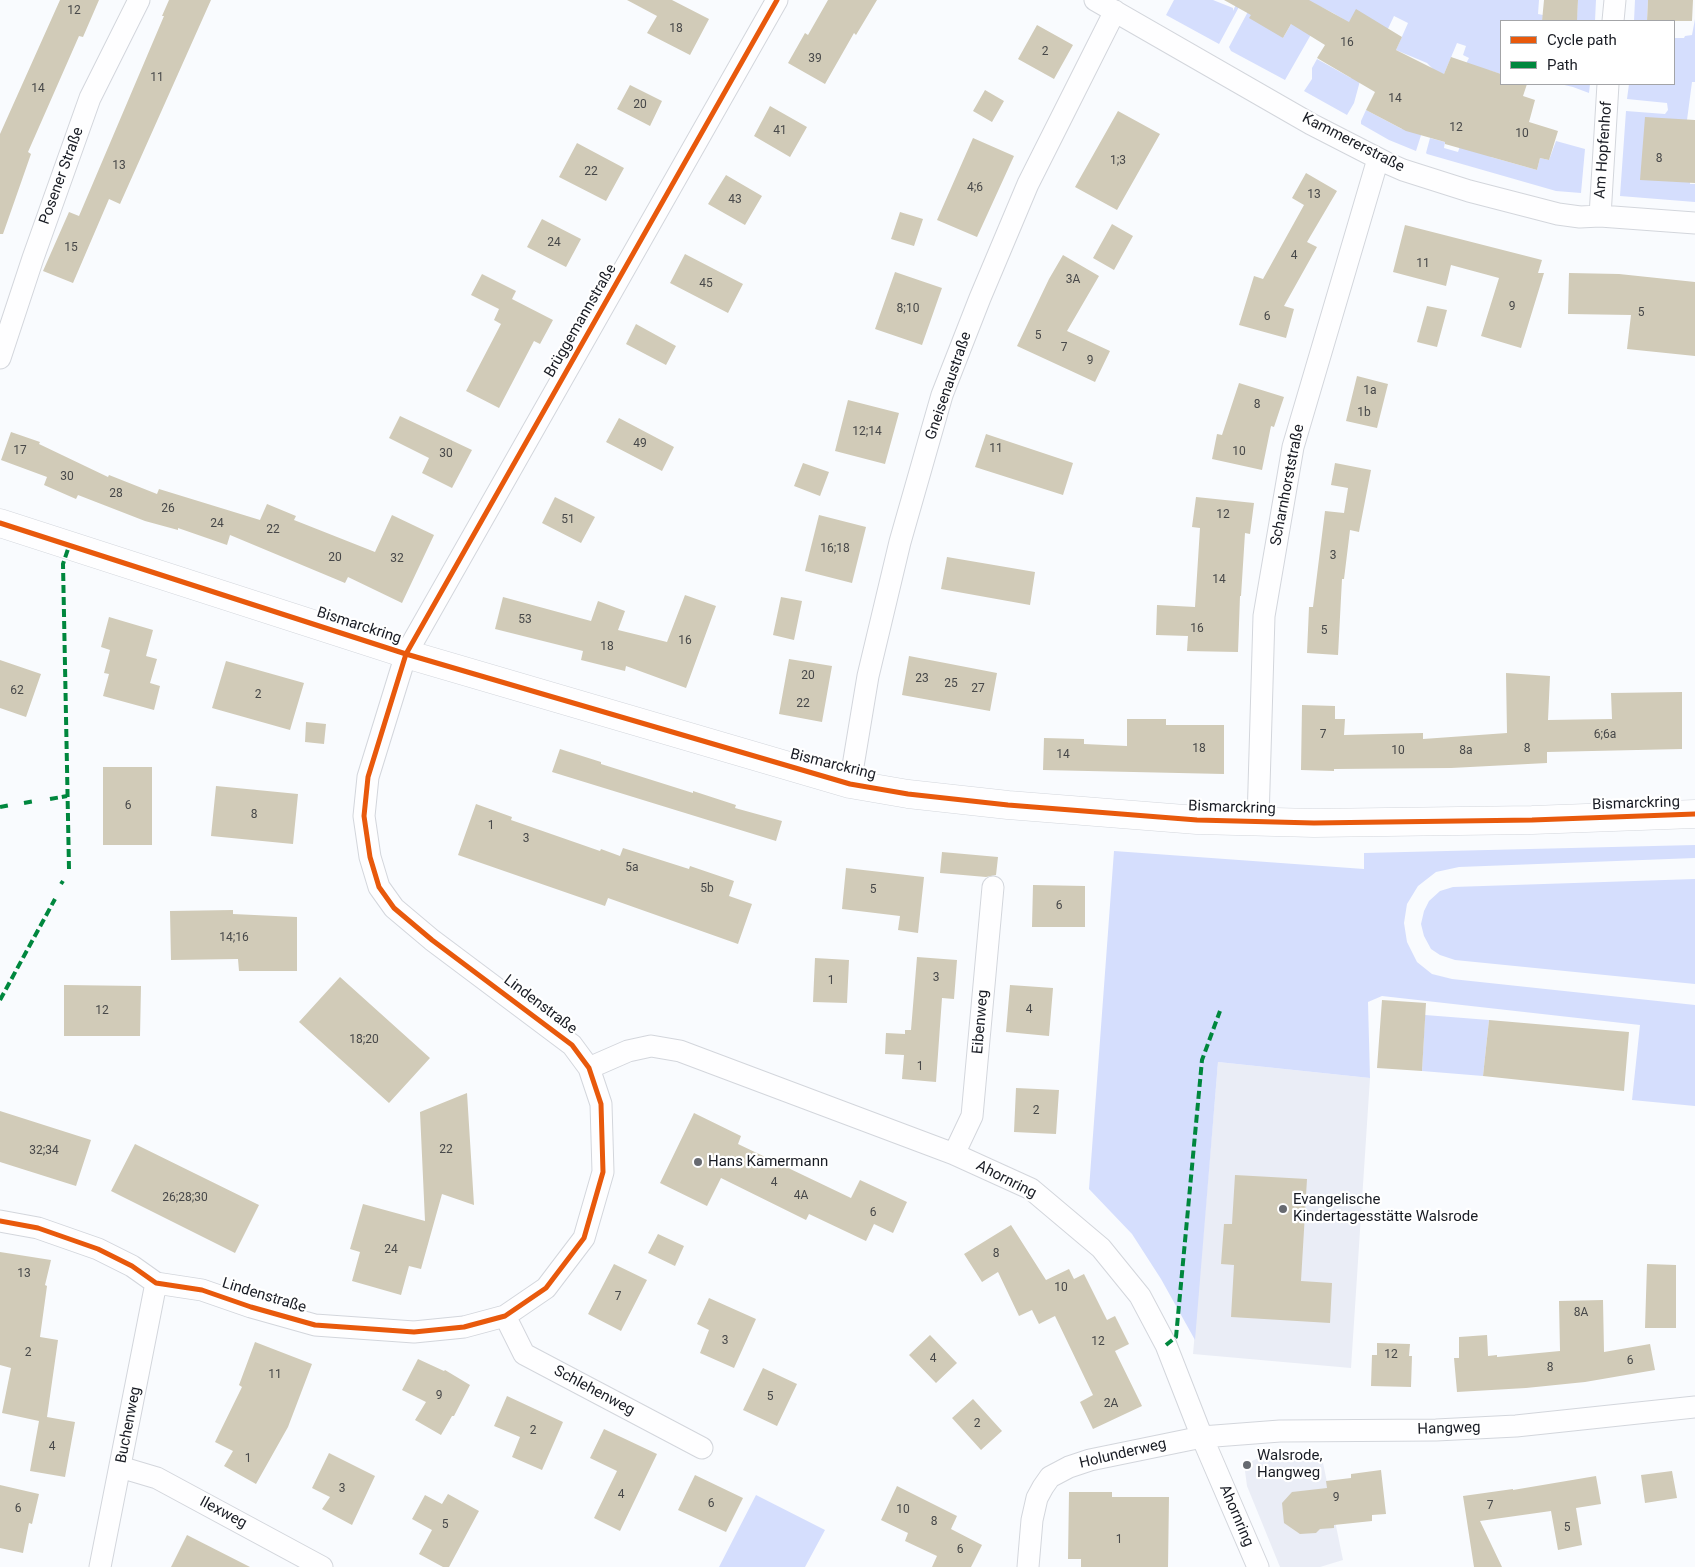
<!DOCTYPE html>
<meta charset="utf-8">
<style>
body{margin:0}
#map{position:relative;width:1695px;height:1567px;overflow:hidden;background:#f9fbfe;font-family:Roboto,sans-serif}
canvas{display:block}
.legend{position:absolute;left:1500px;top:20px;width:175px;height:65px;box-sizing:border-box;background:#fff;border:1px solid #a3a4a7;margin:0;padding:6px 9px;list-style:none;font-size:15px;color:#191c24}
.legend li{display:flex;align-items:center;gap:10px;height:25px}
.legend b{width:25px;border:1px solid #a3a4a7}
</style>
<div id="map">
<canvas width="1695" height="1567"></canvas>
<ul class="legend">
<li><b style="height:6px;background:#e8590c"></b>Cycle path</li>
<li><b style="height:6px;background:#00873e"></b>Path</li>
</ul>
</div>
<script>
const context = document.querySelector('canvas').getContext('2d');
context.lineJoin = 'round';
function paint(path, color) {
  context.fillStyle = color;
  context.fill(path, 'evenodd');
}
function poly(rows) {
  const path = new Path2D();
  for (const r of rows) {
    path.moveTo(r[0], r[1]);
    for (let i = 2; i < r.length; i += 2) path.lineTo(r[i], r[i + 1]);
  }
  return path;
}
function strokePath(path, color, width, dash) {
  context.strokeStyle = color;
  context.lineWidth = width;
  context.lineCap = dash ? 'butt' : 'round';
  context.setLineDash(dash || []);
  context.stroke(path);
}
function label(font, color, halo, rows, align = 'center') {
  context.font = font + ' Roboto,sans-serif';
  context.lineWidth = 4.5;
  context.setLineDash([]);
  context.textBaseline = 'middle';
  context.strokeStyle = halo;
  context.fillStyle = color;
  for (const [text, x, y, turn = 0] of rows) {
    context.save();
    context.translate(x, y);
    context.rotate((+turn || 0) * Math.PI / 180);
    context.textAlign = isNaN(turn) ? turn : align;
    if (halo) context.strokeText(text, 0, 0);
    context.fillText(text, 0, 0);
    context.restore();
  }
}
paint(poly([
 [1218,1062,1370,1078,1351,1368,1193,1354],
 [1321,1453,1343,1560,1320,1567,1280,1567,1247,1486,1245,1471,1252,1461,1265,1455]
]), '#eaedf6');
paint(poly([
 [1174,0,1213,0,1233,8,1233,11,1238,0,1240,5,1219,44,1166,15],
 [1305,0,1539,0,1538,14,1543,15,1542,21,1501,21,1501,74,1488,70,1484,83,1509,92,1491,157,1537,170,1540,158,1549,160,1556,141,1585,149,1581,193,1556,191,1427,154,1426,153,1430,138,1445,142,1444,148,1458,152,1460,146,1452,90,1469,58,1463,55,1466,46,1457,43,1429,110,1416,151,1389,140,1361,124,1361,121,1366,110,1402,129,1433,69,1427,63,1396,50,1408,23,1394,16,1377,52,1360,81,1354,103,1347,115,1304,91,1312,79,1312,68,1317,59,1351,78,1375,38,1333,13,1321,7,1313,31,1285,80,1231,51,1229,47,1251,6,1283,38],
 [1578,0,1596,0,1595,21,1571,21,1571,16,1577,17],
 [1635,0,1648,0,1647,21,1634,21],
 [1695,19,1695,82,1692,82,1687,120,1693,121,1690,184,1695,184,1695,202,1620,196,1626,111,1665,114,1668,110,1667,103,1627,99,1629,84,1674,84,1674,38,1684,38,1685,36,1692,35],
 [1560,84,1590,84,1589,93,1573,87],
 [1695,845,1695,858,1459,867,1436,872,1418,886,1407,904,1404,923,1407,942,1417,962,1432,974,1452,979,1695,1005,1695,1106,1632,1100,1640,1025,1382,996,1368,1002,1370,1078,1218,1062,1195,1340,1161,1279,1132,1234,1089,1189,1114,851,1364,869,1364,853],
 [1695,879,1695,984,1455,960,1440,955,1431,949,1424,936,1421,924,1424,911,1429,901,1440,891,1453,887],
 [1425,1015,1489,1020,1483,1076,1422,1071],
 [756,1495,825,1530,805,1567,719,1567]
]), '#d5defd');
paint(poly([
 [60,0,99,0,83,37,79,36,28,152,31,154,3,234,0,234,0,134],
 [169,0,211,0,120,204,109,199,73,283,43,271,69,212,79,216,164,16,162,16],
 [627,0,672,0,709,19,690,55,647,33,657,16],
 [828,0,877,0,856,35,854,33,825,84,788,63,805,33,808,35],
 [1224,0,1309,0,1349,22,1356,9,1402,37,1396,50,1444,74,1451,57,1501,74,1501,84,1527,84,1523,96,1535,100,1529,122,1558,131,1549,160,1540,158,1537,170,1445,144,1445,142,1406,131,1366,110,1375,92,1317,58,1325,45,1291,24,1283,38,1249,18,1251,15],
 [1544,0,1578,0,1577,21,1542,21],
 [1648,0,1693,0,1692,21,1647,21],
 [1037,25,1073,45,1054,79,1018,59],
 [630,85,662,101,650,126,617,109],
 [985,90,1004,101,992,122,973,111],
 [770,106,807,127,790,157,754,136],
 [1118,111,1160,134,1117,210,1075,187],
 [1645,117,1695,120,1695,183,1640,180],
 [973,138,1014,156,977,237,937,220],
 [577,143,624,168,606,201,559,177],
 [1306,173,1337,191,1307,242,1317,247,1284,306,1294,309,1286,338,1239,325,1254,276,1263,279,1304,205,1292,198],
 [726,175,762,196,745,225,708,204],
 [900,212,923,219,914,246,891,239],
 [542,219,581,239,566,267,527,247],
 [1112,224,1133,236,1114,270,1093,258],
 [1405,225,1542,260,1538,273,1544,273,1521,348,1481,336,1499,278,1451,265,1446,286,1393,272],
 [685,254,743,284,728,313,670,283],
 [1063,255,1099,276,1067,331,1110,351,1095,382,1017,346,1049,279],
 [895,272,942,288,922,345,875,329],
 [1569,273,1619,274,1695,282,1695,356,1627,349,1631,315,1568,314],
 [482,274,516,291,512,299,553,320,540,344,534,341,499,408,466,391,501,324,494,320,499,309,471,295],
 [1427,306,1447,310,1437,347,1417,342],
 [636,324,676,346,666,365,626,344],
 [1357,376,1388,384,1377,428,1346,421],
 [1239,383,1284,397,1274,427,1271,426,1262,470,1212,459,1217,434,1222,435],
 [848,400,899,413,885,464,835,451],
 [400,416,472,450,452,488,422,473,429,458,389,438],
 [619,418,674,447,662,471,606,442],
 [11,432,40,442,39,444,108,477,109,475,157,494,159,489,260,520,267,504,296,516,294,520,375,552,392,515,434,535,402,603,348,577,345,583,230,535,227,545,178,528,178,530,145,521,78,495,76,499,44,485,47,477,1,460],
 [986,434,1073,463,1063,495,975,467],
 [803,463,829,472,820,496,794,486],
 [1335,463,1371,470,1359,532,1350,530,1344,579,1342,579,1338,655,1307,653,1309,607,1313,607,1325,511,1344,513,1348,488,1331,485],
 [555,497,595,517,581,543,542,523],
 [1196,497,1254,503,1250,534,1245,533,1241,596,1240,596,1238,652,1187,651,1188,636,1156,635,1157,605,1195,607,1200,528,1192,527],
 [819,515,866,527,852,583,805,571],
 [947,557,1035,572,1030,605,941,589],
 [685,595,716,606,686,688,626,666,625,671,581,660,583,651,495,629,503,597,591,621,598,601,625,611,618,630,667,642],
 [781,597,802,601,794,640,773,635],
 [109,617,153,630,146,656,157,659,150,683,160,686,154,710,103,696,109,674,104,673,110,650,101,647],
 [909,656,997,673,990,711,902,695],
 [789,659,832,666,822,722,779,714],
 [0,660,41,674,26,717,0,708],
 [226,661,304,683,290,730,212,708],
 [1506,673,1550,676,1548,720,1612,719,1611,693,1682,692,1682,749,1547,752,1547,763,1451,768,1334,769,1334,771,1301,770,1302,705,1335,706,1335,719,1345,719,1344,735,1423,733,1423,739,1507,733],
 [1127,719,1166,719,1166,725,1224,725,1224,774,1043,770,1044,738,1084,739,1084,744,1127,746],
 [306,722,326,724,324,744,305,742],
 [560,749,601,762,601,764,693,793,693,791,736,805,735,808,782,821,776,841,552,772],
 [103,767,152,767,152,845,103,845],
 [216,786,298,794,293,844,211,836],
 [476,804,512,817,511,820,600,851,601,849,620,856,623,848,689,869,690,866,734,881,729,896,752,904,738,944,608,898,605,906,458,855],
 [942,852,998,857,996,875,986,877,940,873],
 [846,868,924,877,918,933,898,930,900,916,842,909],
 [1033,885,1085,886,1085,927,1032,927],
 [233,910,233,914,297,917,297,971,239,971,238,959,171,960,170,911],
 [917,957,957,960,954,999,942,998,936,1082,902,1079,904,1055,885,1054,886,1033,905,1034,905,1030,911,1030],
 [815,958,849,960,847,1003,813,1002],
 [340,977,430,1058,389,1103,299,1022],
 [64,985,141,986,140,1036,64,1036],
 [1010,985,1053,988,1049,1036,1006,1032],
 [1382,1000,1426,1003,1422,1071,1377,1068],
 [1489,1020,1629,1032,1624,1091,1483,1076],
 [1016,1088,1059,1090,1056,1134,1014,1132],
 [467,1093,474,1205,442,1194,421,1269,409,1266,401,1295,352,1281,360,1252,350,1249,363,1204,425,1221,420,1112],
 [0,1111,91,1140,76,1186,0,1162],
 [694,1113,741,1136,738,1144,851,1198,860,1180,907,1202,893,1233,874,1224,866,1241,809,1214,806,1220,721,1178,707,1206,660,1183],
 [135,1144,259,1205,235,1253,111,1191],
 [1235,1175,1307,1179,1301,1281,1332,1283,1330,1323,1231,1317,1234,1265,1221,1264,1224,1224,1232,1224],
 [1011,1225,1046,1280,1069,1269,1074,1279,1084,1274,1107,1320,1115,1316,1129,1344,1115,1351,1142,1406,1093,1429,1080,1402,1093,1395,1055,1316,1039,1324,1032,1310,1019,1316,998,1272,982,1282,964,1254],
 [658,1234,684,1246,675,1266,648,1253],
 [0,1252,51,1260,45,1285,47,1286,40,1337,58,1340,47,1417,75,1422,65,1477,30,1471,39,1421,2,1413,11,1368,0,1365],
 [614,1264,647,1280,621,1331,588,1314],
 [1647,1264,1676,1265,1676,1328,1645,1328],
 [709,1298,756,1319,734,1368,700,1353,709,1330,697,1324],
 [1603,1300,1604,1352,1650,1344,1655,1370,1585,1382,1526,1388,1457,1392,1454,1358,1459,1358,1459,1337,1487,1335,1488,1356,1497,1355,1497,1357,1560,1351,1559,1301],
 [930,1335,957,1363,936,1383,909,1355],
 [255,1342,312,1364,288,1427,256,1484,224,1466,233,1451,215,1442,242,1387,239,1385],
 [1377,1343,1410,1344,1409,1356,1412,1356,1411,1387,1371,1386,1372,1355,1377,1355],
 [418,1359,444,1371,445,1370,470,1385,454,1416,452,1416,441,1435,415,1420,426,1402,402,1390],
 [763,1368,797,1384,777,1426,743,1410],
 [507,1396,563,1422,542,1470,512,1457,520,1437,494,1426],
 [973,1399,1002,1431,981,1450,952,1418],
 [604,1429,657,1454,620,1531,594,1518,617,1471,590,1458],
 [329,1453,375,1476,352,1525,322,1509,330,1497,312,1488],
 [1381,1470,1386,1514,1372,1515,1372,1521,1334,1525,1334,1528,1320,1529,1316,1533,1300,1534,1284,1523,1282,1503,1292,1492,1327,1488,1326,1481,1351,1478,1351,1474],
 [1672,1471,1677,1498,1645,1503,1641,1475],
 [695,1475,743,1498,726,1532,678,1510],
 [1596,1476,1601,1504,1576,1508,1582,1545,1558,1550,1551,1511,1480,1521,1502,1567,1474,1567,1463,1496,1513,1489,1513,1490],
 [0,1485,39,1494,32,1524,29,1523,23,1553,0,1548],
 [897,1486,957,1516,951,1529,982,1545,971,1567,932,1567,937,1556,905,1541,908,1533,881,1520],
 [1069,1492,1112,1492,1112,1497,1169,1497,1168,1567,1081,1567,1081,1559,1068,1559],
 [448,1494,479,1511,449,1567,443,1567,419,1554,432,1530,412,1519,425,1495,442,1504],
 [187,1535,250,1567,171,1567]
]), '#d1cbb8');
const street = poly([
 [1095,0,1311,124,1387,163,1403,170,1469,191,1558,214,1580,217,1600,216,1695,223],
 [1613,21,1615,0],
 [1600,216,1608,84],
 [0,358,33,258,90,98,139,0],
 [850,784,868,676,900,542,942,395,980,298,1028,184,1115,11],
 [1258,821,1264,616,1293,447,1378,159],
 [589,1068,628,1051,651,1046,680,1051,954,1154,1031,1189,1101,1248,1140,1296,1166,1345,1202,1437,1258,1567],
 [954,1154,972,1116,993,887],
 [0,1221,38,1228,98,1249,132,1266,156,1283,202,1290,251,1307,315,1325,414,1332,464,1327,505,1316,546,1288,584,1238,603,1172,601,1104,589,1068,572,1045,432,940,394,908,379,887,370,857,364,816,368,777,406,654,777,0],
 [505,1316,524,1354,702,1448],
 [120,1467,157,1478,322,1567],
 [100,1567,156,1283],
 [1028,1567,1032,1520,1037,1498,1043,1487,1050,1477,1069,1467,1090,1460,1202,1437,1280,1431,1436,1430,1516,1426,1695,1407]
]);
const secondary = poly([
 [0,523,406,654,850,784,908,794,1008,805,1197,820,1314,823,1532,820,1695,814]
]);
strokePath(street, '#d3d6dc', 23);
strokePath(secondary, '#d3d6dc', 29);
strokePath(street, '#fefeff', 21);
strokePath(secondary, '#fefeff', 28);
strokePath(poly([
 [50,799,67,796],
 [24,803,35,801],
 [0,807,10,805],
 [69,869,63,564,69,546],
 [61,884,63,881],
 [0,1000,55,899],
 [1166,1345,1176,1337,1202,1060,1220,1011]
]), '#00873e', 4, [8, 4]);
strokePath(poly([
 [0,523,406,654,850,784,908,794,1008,805,1197,820,1314,823,1532,820,1695,814],
 [0,1221,38,1228,98,1249,132,1266,156,1283,202,1290,251,1307,315,1325,414,1332,464,1327,505,1316,546,1288,584,1238,603,1172,601,1104,589,1068,572,1045,432,940,394,908,379,887,370,857,364,816,368,777,406,654,777,0]
]), '#e8590c', 5);
for (const [x, y, r, color] of [
 [698,1162,5,"#676a70"],
 [1283,1209,5,"#676a70"],
 [1247,1465,5,"#676a70"]
]) {
  const dot = new Path2D();
  dot.arc(x, y, r, 0, 2 * Math.PI);
  context.fillStyle = color;
  context.fill(dot);
  strokePath(dot, '#fff', 2);
}
label('12px', '#474849', null, [
 ["12",74,11],
 ["18",676,29],
 ["16",1347,43],
 ["2",1045,52],
 ["39",815,59],
 ["11",157,78],
 ["14",38,89],
 ["14",1395,99],
 ["20",640,105],
 ["12",1456,128],
 ["41",780,131],
 ["10",1522,134],
 ["8",1659,159],
 ["1;3",1118,161],
 ["13",119,166],
 ["22",591,172],
 ["4;6",975,188],
 ["13",1314,195],
 ["43",735,200],
 ["24",554,243],
 ["15",71,248],
 ["4",1294,256],
 ["11",1423,264],
 ["3A",1073,280],
 ["45",706,284],
 ["9",1512,307],
 ["8;10",908,309],
 ["5",1641,313],
 ["6",1267,317],
 ["5",1038,336],
 ["7",1064,348],
 ["9",1090,361],
 ["1a",1370,391],
 ["8",1257,405],
 ["1b",1364,413],
 ["12;14",867,432],
 ["49",640,444],
 ["11",996,449],
 ["17",20,451],
 ["10",1239,452],
 ["30",446,454],
 ["30",67,477],
 ["28",116,494],
 ["26",168,509],
 ["12",1223,515],
 ["51",568,520],
 ["24",217,524],
 ["22",273,530],
 ["16;18",835,549],
 ["3",1333,556],
 ["20",335,558],
 ["32",397,559],
 ["14",1219,580],
 ["53",525,620],
 ["16",1197,629],
 ["5",1324,631],
 ["16",685,641],
 ["18",607,647],
 ["20",808,676],
 ["23",922,679],
 ["25",951,684],
 ["27",978,689],
 ["62",17,691],
 ["2",258,695],
 ["22",803,704],
 ["7",1323,735],
 ["6;6a",1605,735],
 ["18",1199,749],
 ["8",1527,749],
 ["10",1398,751],
 ["8a",1466,751],
 ["14",1063,755],
 ["6",128,806],
 ["8",254,815],
 ["1",491,826],
 ["3",526,839],
 ["5a",632,868],
 ["5b",707,889],
 ["5",873,890],
 ["6",1059,906],
 ["14;16",234,938],
 ["3",936,978],
 ["1",831,981],
 ["4",1029,1010],
 ["12",102,1011],
 ["18;20",364,1040],
 ["1",920,1067],
 ["2",1036,1111],
 ["22",446,1150],
 ["32;34",44,1151],
 ["4",774,1183],
 ["4A",801,1196],
 ["26;28;30",185,1198],
 ["6",873,1213],
 ["24",391,1250],
 ["8",996,1254],
 ["13",24,1274],
 ["10",1061,1288],
 ["7",618,1297],
 ["8A",1581,1313],
 ["3",725,1341],
 ["12",1098,1342],
 ["2",28,1353],
 ["12",1391,1355],
 ["4",933,1359],
 ["6",1630,1361],
 ["8",1550,1368],
 ["11",275,1375],
 ["9",439,1396],
 ["5",770,1397],
 ["2A",1111,1404],
 ["2",977,1424],
 ["2",533,1431],
 ["4",52,1447],
 ["1",248,1459],
 ["3",342,1489],
 ["4",621,1495],
 ["9",1336,1498],
 ["6",711,1504],
 ["7",1490,1506],
 ["6",18,1509],
 ["10",903,1510],
 ["8",934,1522],
 ["5",445,1525],
 ["5",1567,1528],
 ["1",1119,1540],
 ["6",960,1550]
]);
label('15px', '#191c24', '#fff', [
 ["Kammererstraße",1353,143,27],
 ["Am Hopfenhof",1604,150,-86],
 ["Posener Straße",62,176,-70],
 ["Brüggemannstraße",581,321,-60],
 ["Gneisenaustraße",949,386,-71],
 ["Scharnhorststraße",1288,485,-79],
 ["Bismarckring",359,626,18],
 ["Bismarckring",833,765,14],
 ["Bismarckring",1636,804,-2],
 ["Bismarckring",1232,808,2],
 ["Lindenstraße",540,1005,37],
 ["Eibenweg",981,1022,-85],
 ["Ahornring",1006,1180,27],
 ["Lindenstraße",264,1296,17],
 ["Schlehenweg",594,1391,28],
 ["Buchenweg",129,1425,-79],
 ["Hangweg",1449,1429,-2],
 ["Holunderweg",1123,1454,-13],
 ["Ilexweg",223,1513,28],
 ["Ahornring",1236,1516,67]
]);
label('15px', '#191c24', '#fff', [
 ["Hans Kamermann",708,1162],
 ["Evangelische",1293,1200],
 ["Kindertagesstätte Walsrode",1293,1217],
 ["Walsrode,",1257,1456],
 ["Hangweg",1257,1473]
], 'left');
</script>
